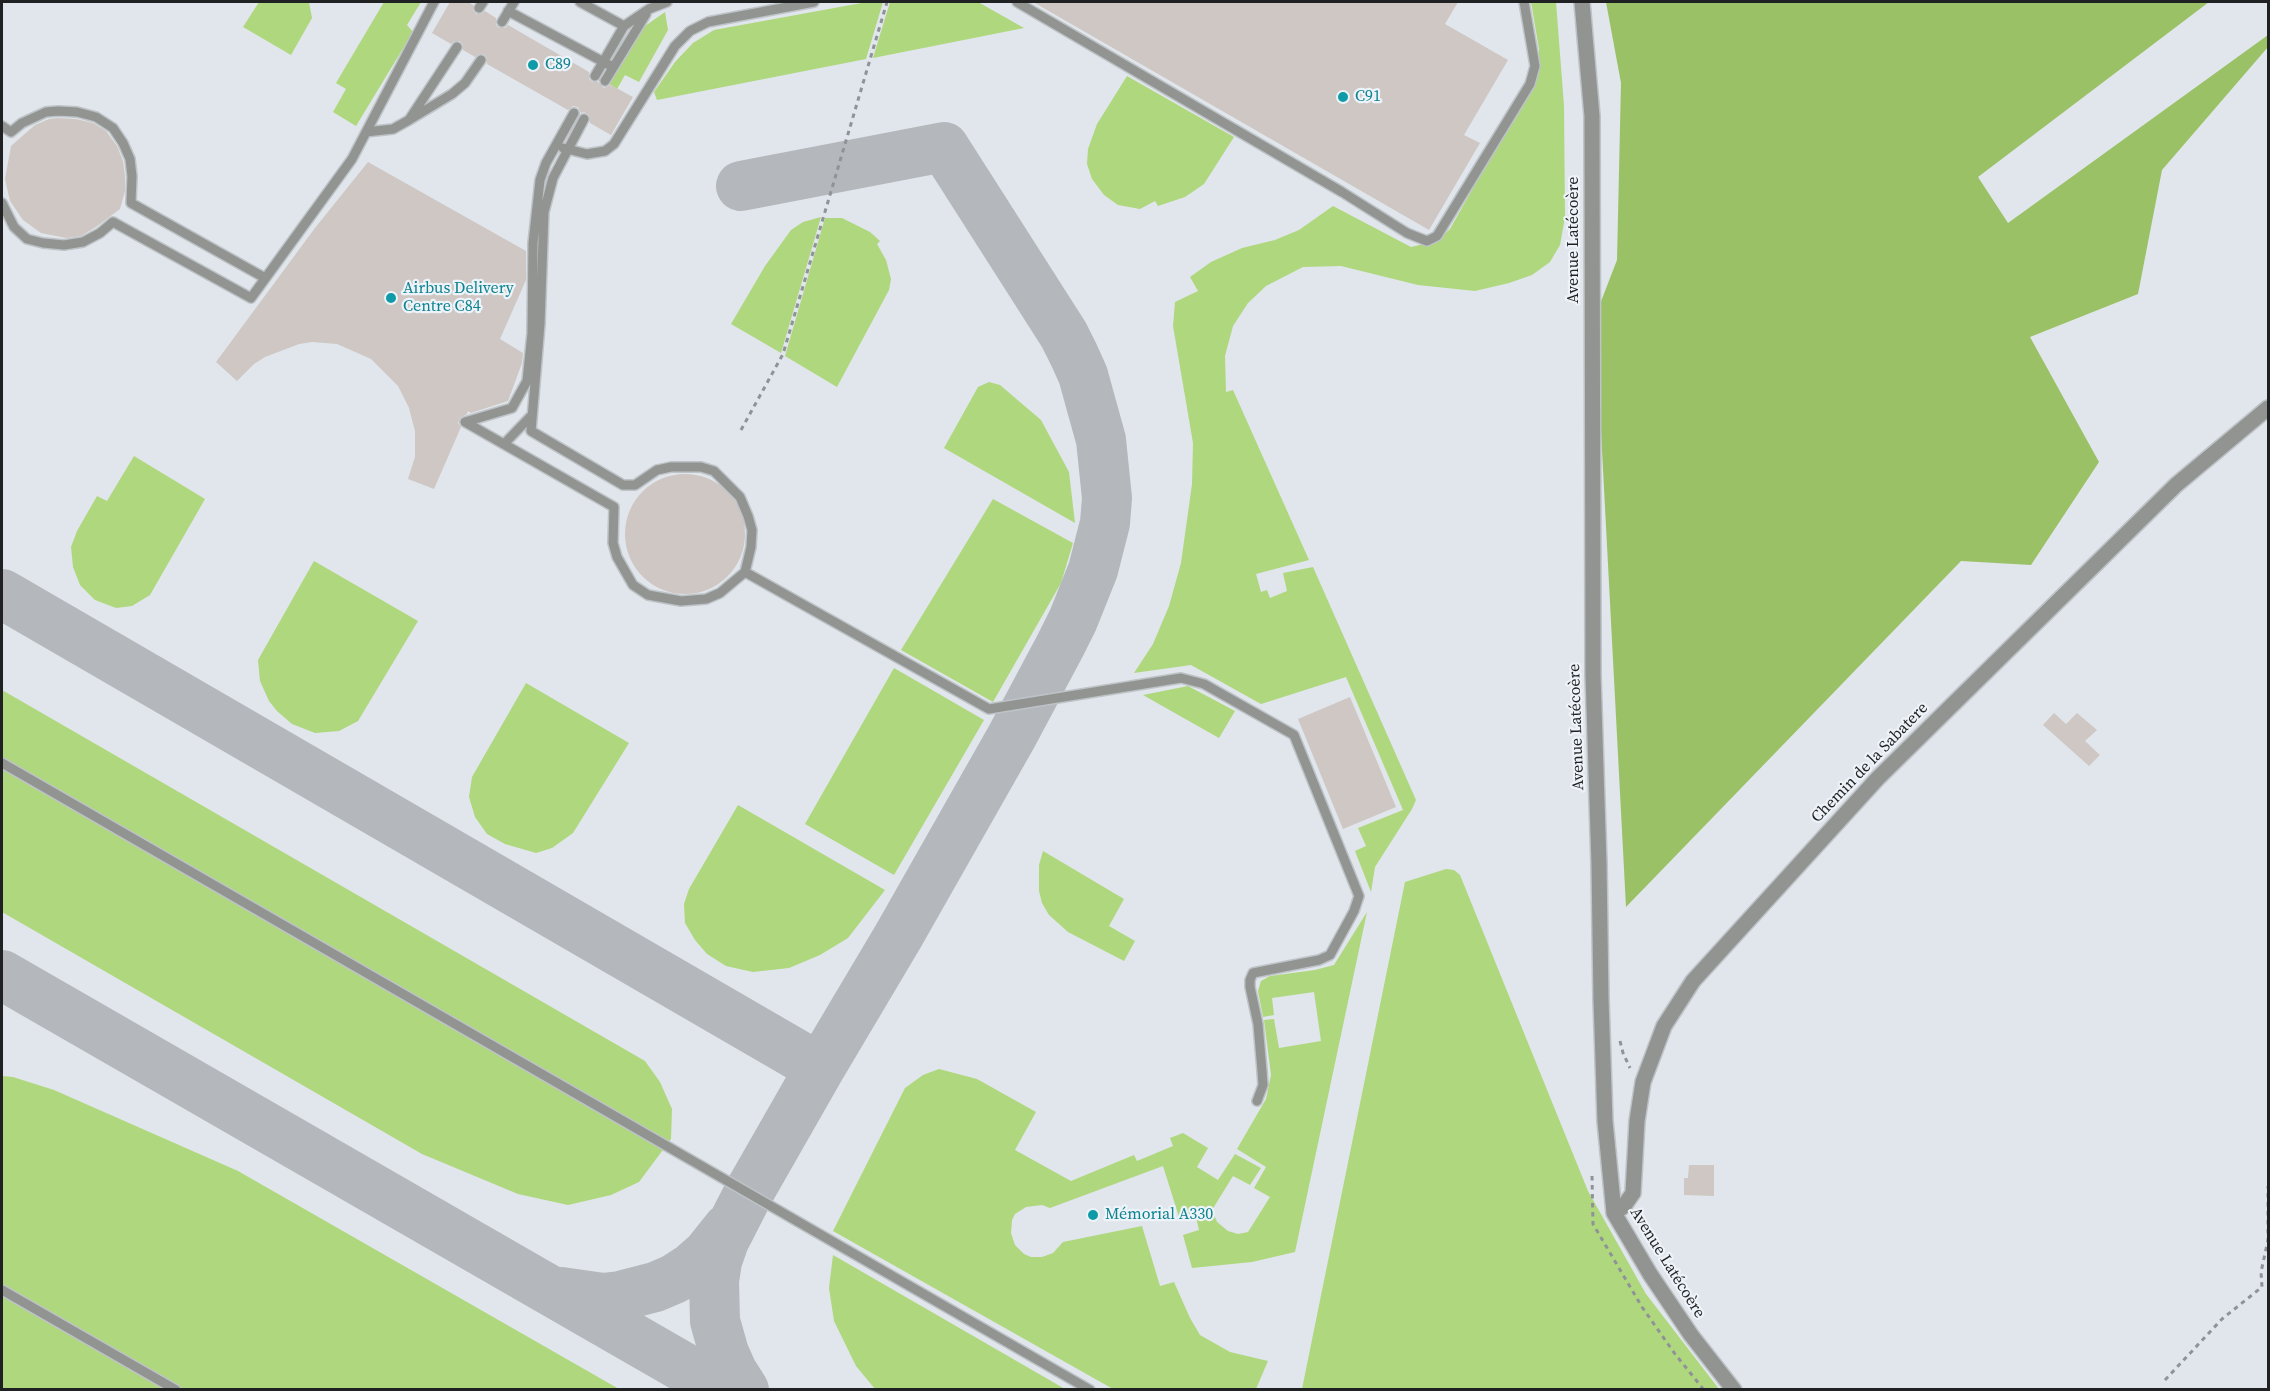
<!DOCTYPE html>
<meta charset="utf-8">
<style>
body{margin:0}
#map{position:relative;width:2270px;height:1391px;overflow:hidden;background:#e0e6eb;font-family:"Source Serif 4",serif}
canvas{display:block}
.frame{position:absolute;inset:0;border:3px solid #1f2123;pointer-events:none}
</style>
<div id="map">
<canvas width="2270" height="1391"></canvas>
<div class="frame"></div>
</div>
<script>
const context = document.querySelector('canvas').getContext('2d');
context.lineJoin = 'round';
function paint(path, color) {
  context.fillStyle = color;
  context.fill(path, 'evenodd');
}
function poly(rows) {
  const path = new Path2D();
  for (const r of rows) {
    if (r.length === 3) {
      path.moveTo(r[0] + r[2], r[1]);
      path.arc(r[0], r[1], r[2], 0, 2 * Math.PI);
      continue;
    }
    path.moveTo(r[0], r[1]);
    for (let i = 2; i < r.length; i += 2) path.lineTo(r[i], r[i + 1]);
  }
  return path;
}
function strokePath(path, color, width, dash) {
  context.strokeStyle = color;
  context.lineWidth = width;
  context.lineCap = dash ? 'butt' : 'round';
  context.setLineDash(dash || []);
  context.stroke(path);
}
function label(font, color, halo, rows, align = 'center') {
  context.font = font + ' "Source Serif 4",serif';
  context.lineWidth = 4.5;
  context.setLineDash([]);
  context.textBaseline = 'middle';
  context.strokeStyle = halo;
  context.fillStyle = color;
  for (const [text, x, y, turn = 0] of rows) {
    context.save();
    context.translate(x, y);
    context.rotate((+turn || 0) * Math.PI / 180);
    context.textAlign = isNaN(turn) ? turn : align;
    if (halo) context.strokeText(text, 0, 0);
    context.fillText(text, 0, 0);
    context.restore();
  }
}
paint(poly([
 [259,2,309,2,312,18,291,55,243,27],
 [384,2,421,2,407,25,413,32,356,126,333,112,346,89,336,83],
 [867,2,883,2,866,59,657,100,654,92,675,62,693,43,714,30],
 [890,2,978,2,1024,28,873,58],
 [1531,2,1556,2,1564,106,1565,217,1560,245,1550,262,1532,275,1509,283,1475,291,1418,285,1341,266,1303,267,1266,286,1248,303,1233,326,1225,356,1226,392,1233,390,1309,560,1256,574,1261,592,1267,590,1270,598,1287,591,1283,573,1313,567,1416,800,1412,809,1375,867,1371,892,1355,851,1366,846,1358,828,1403,810,1346,677,1261,704,1191,665,1134,673,1153,644,1169,606,1181,563,1192,484,1193,443,1173,326,1175,302,1198,291,1190,277,1211,262,1242,248,1275,240,1299,230,1333,206,1411,247,1437,241,1450,229,1538,73,1539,49],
 [665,12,668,30,639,82,625,75,617,89,608,83,645,26],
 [1127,76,1234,137,1204,184,1185,197,1158,206,1155,201,1140,209,1118,205,1104,195,1092,179,1087,164,1088,149,1097,124],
 [821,217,781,353,731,324,765,266,791,230,803,222],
 [825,218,842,218,870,232,880,241,877,244,886,260,891,279,889,290,837,387,785,356],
 [989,382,1000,385,1041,420,1069,472,1075,523,944,448,978,387],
 [134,456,205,499,150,595,132,606,116,608,95,600,80,585,73,567,71,547,77,531,97,496,107,501],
 [993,499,1073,543,1061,583,993,702,901,650],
 [314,561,418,621,358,721,339,731,315,733,292,724,277,711,269,701,260,681,258,660],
 [894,668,984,720,894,875,805,824],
 [526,683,629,743,573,833,552,848,536,853,505,844,487,834,475,817,469,797,472,777],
 [1188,686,1235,711,1219,738,1143,695],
 [2,690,645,1061,660,1082,672,1109,671,1139,639,1182,611,1195,568,1205,518,1194,422,1154,2,912],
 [738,805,885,890,848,938,820,955,789,968,753,972,726,966,707,954,695,940,685,923,684,904,689,889],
 [1043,851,1124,899,1109,926,1135,941,1124,961,1068,932,1049,915,1042,903,1039,891,1039,865],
 [1446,869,1454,870,1460,875,1588,1191,1646,1294,1719,1389,1302,1389,1405,882],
 [1367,912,1295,1252,1252,1262,1192,1268,1183,1235,1199,1230,1196,1217,1180,1220,1163,1166,1050,1208,1042,1205,1026,1207,1015,1214,1012,1220,1011,1233,1015,1245,1024,1254,1031,1257,1042,1257,1053,1253,1063,1242,1142,1226,1160,1286,1174,1282,1190,1318,1200,1335,1230,1352,1268,1361,1256,1389,1113,1389,833,1231,905,1088,923,1075,939,1069,977,1079,1036,1112,1015,1150,1071,1181,1134,1155,1137,1161,1173,1146,1170,1138,1183,1133,1208,1148,1197,1167,1218,1180,1235,1154,1261,1168,1250,1185,1233,1176,1212,1210,1217,1222,1228,1231,1238,1234,1248,1232,1270,1197,1254,1188,1266,1167,1237,1149,1266,1099,1271,1075,1264,1020,1274,1019,1279,1048,1321,1041,1314,992,1272,998,1274,1015,1263,1017,1258,991,1261,981,1270,976,1315,970,1334,965],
 [2,1076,13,1077,54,1090,238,1171,619,1389,2,1390],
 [833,1255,1065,1389,875,1389,856,1366,834,1321,829,1288]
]), '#afd77d');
paint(poly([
 [1606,2,2209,2,1978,177,2008,223,2268,35,2268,47,2162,170,2138,294,2030,337,2099,462,2031,565,1961,561,1626,907,1595,317,1617,260,1621,83]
]), '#9ac166');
strokePath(poly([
 [741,186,944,147,1064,335,1074,355,1083,375,1101,440,1107,498,1105,523,1093,570,1073,620,1060,646,1012,736,899,935,820,1068,748,1194,724,1241,717,1261,714,1281,715,1321,724,1353,732,1371,744,1390],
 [2,594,820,1068],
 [2,975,723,1390],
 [561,1292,603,1298,620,1296,655,1287,674,1279,691,1268,707,1254,727,1229]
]), '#b4b8bd', 50);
paint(poly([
 [450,2,468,2,473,5,473,10,476,14,481,14,485,11,496,18,496,25,499,28,505,28,508,25,589,72,589,79,592,82,598,82,604,88,611,85,633,97,611,135,590,123,589,115,584,112,581,113,578,107,573,106,568,110,487,64,487,58,484,54,479,54,475,57,463,50,463,45,460,41,455,41,451,44,432,33],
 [1033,2,1458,2,1445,24,1508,60,1464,135,1480,143,1429,230],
 [58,118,76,119,93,123,106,131,117,146,123,161,125,176,125,191,120,209,96,227,81,236,66,238,41,233,23,220,10,201,5,179,11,146,35,125,49,119],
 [368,162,526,251,526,280,500,339,523,353,522,363,508,401,471,413,468,411,467,414,460,418,458,423,461,427,434,489,408,479,415,457,415,431,409,408,398,386,371,359,337,344,312,342,299,344,265,357,254,364,237,381,216,362,315,228],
 [685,534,60],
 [1350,697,1396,807,1343,829,1298,719],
 [2054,713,2066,724,2077,713,2097,730,2085,741,2100,755,2089,766,2043,725],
 [1689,1165,1714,1165,1714,1196,1684,1195,1684,1178,1688,1178]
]), '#cec7c4');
const lane = poly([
 [580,2,624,26],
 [1017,2,1342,192,1407,233,1427,241,1437,236,1530,84,1535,66,1524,2],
 [479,8,483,2],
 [508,11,613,67],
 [502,22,514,2],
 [457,47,409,120,452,94,465,83,481,60],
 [595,76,624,26,649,9,667,2],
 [605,81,646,14],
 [2,126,11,132,22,123,46,112,58,111,77,112,96,117,113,128,123,143,130,159,132,176,131,203,265,278],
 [366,132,393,129,409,120],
 [563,148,587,154,605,151,614,144,675,46,690,31,708,22,814,2],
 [2,203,14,227,27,239,43,243,64,245,83,242,100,233,113,222,251,298,352,159,434,2],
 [465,422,614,507,613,543,617,557,633,585,648,595,681,601,706,599,720,593,745,572,751,547,752,530,748,516,740,497,714,471,701,467,671,467,657,470,635,485,623,485,531,431,540,324,544,212,553,178,584,119],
 [465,422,512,408,527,381,532,333,533,243,540,180,546,163,574,113],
 [504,444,531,416],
 [745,572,989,709,1181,678,1204,684,1294,735,1359,896,1354,911,1330,955,1319,960,1253,973,1250,980,1250,987,1258,1024,1262,1071,1263,1085,1257,1101],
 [2,763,1090,1390],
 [2,1290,176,1390]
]);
const street = poly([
 [1582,2,1592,116,1593,675,1599,864,1601,999,1605,1121,1614,1213,1650,1274,1691,1335,1734,1390],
 [1614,1213,1624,1206,1633,1193,1637,1121,1643,1082,1664,1026,1693,981,1878,778,2176,485,2268,408]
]);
strokePath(lane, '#bdc3c7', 12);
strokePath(street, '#bdc3c7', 18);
strokePath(poly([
 [741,430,783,354,887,2],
 [1620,1041,1623,1053,1630,1068],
 [1592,1176,1593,1224,1642,1307,1675,1354,1704,1390],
 [2165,1380,2222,1319,2262,1287,2261,1272,2268,1240,2268,1186]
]), '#8f9397', 3, [4.5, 4.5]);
strokePath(lane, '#929491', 9);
strokePath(street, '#929491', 15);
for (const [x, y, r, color] of [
 [533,65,6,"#0f9aa8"],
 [1343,97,6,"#0f9aa8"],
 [391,298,6,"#0f9aa8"],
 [1093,1215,6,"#0f9aa8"]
]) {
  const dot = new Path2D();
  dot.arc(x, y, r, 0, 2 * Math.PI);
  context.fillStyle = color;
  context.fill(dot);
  strokePath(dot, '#edf3f8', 2);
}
label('16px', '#0d838f', '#edf3f8', [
 ["C89",545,65],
 ["C91",1355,97],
 ["Airbus Delivery",403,289],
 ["Centre C84",403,307],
 ["Mémorial A330",1105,1215]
], 'left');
label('16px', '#1f2123', '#edf3f8', [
 ["Avenue Latécoère",1574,240,-90],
 ["Avenue Latécoère",1577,727,-92],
 ["Chemin de la Sabatere",1870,763,-46],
 ["Avenue Latécoère",1667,1263,58]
]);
</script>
